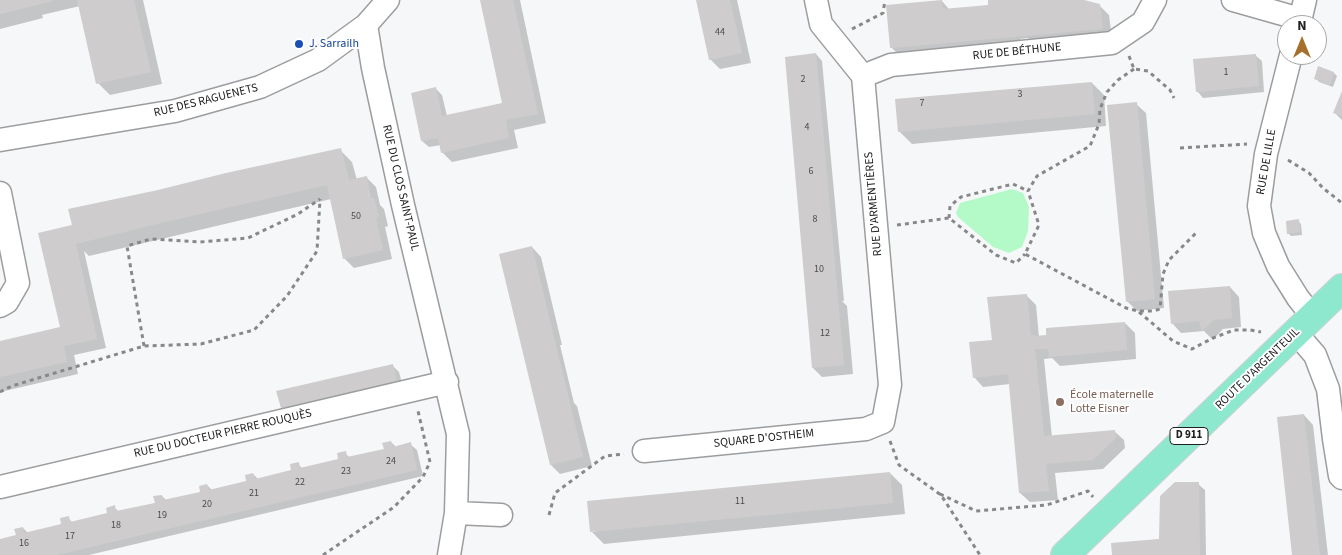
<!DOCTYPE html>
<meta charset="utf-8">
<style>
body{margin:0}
#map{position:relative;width:1342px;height:555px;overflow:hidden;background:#f6f7f9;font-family:"Source Sans 3",sans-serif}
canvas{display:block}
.north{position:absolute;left:1277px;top:15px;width:50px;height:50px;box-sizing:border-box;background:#fff;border:1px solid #a6a6a6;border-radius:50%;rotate:0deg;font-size:14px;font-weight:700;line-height:20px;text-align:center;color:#202021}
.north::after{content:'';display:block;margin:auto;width:18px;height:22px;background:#a66f2b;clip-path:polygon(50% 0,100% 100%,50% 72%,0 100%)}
</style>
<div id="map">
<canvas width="1342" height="555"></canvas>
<div class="north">N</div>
</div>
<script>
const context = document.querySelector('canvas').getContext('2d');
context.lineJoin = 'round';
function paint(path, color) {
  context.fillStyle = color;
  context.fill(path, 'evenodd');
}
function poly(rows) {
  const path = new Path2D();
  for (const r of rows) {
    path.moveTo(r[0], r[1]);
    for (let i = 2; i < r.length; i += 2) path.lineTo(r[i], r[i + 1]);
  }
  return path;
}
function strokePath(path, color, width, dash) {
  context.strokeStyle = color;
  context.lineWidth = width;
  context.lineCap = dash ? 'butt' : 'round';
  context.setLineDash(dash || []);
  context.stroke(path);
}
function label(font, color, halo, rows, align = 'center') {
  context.font = font + ' "Source Sans 3",sans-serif';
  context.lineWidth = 4;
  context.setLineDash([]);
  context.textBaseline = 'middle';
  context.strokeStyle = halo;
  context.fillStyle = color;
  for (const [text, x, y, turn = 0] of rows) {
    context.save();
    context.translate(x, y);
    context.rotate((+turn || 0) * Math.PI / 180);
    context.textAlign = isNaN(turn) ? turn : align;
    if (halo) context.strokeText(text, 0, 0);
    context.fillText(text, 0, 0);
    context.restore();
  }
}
paint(poly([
 [1012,189,1023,193,1029,207,1028,231,1022,247,1009,253,993,247,958,217,956,213,960,203]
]), '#b3fac8');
paint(poly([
 [0,0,143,0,162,84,110,95,98,83,80,6,42,15,43,18,0,29],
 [481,0,520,0,546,123,514,130,518,148,452,162,442,152,441,145,429,147,422,141,436,89,442,95,447,116,503,104],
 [697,0,737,0,751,63,720,69,710,59],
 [989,0,1079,0,1099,5,1109,15,1112,38,1034,45,1028,38,1020,39,1020,42,898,54,891,47,942,1,948,8,949,10,989,6],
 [816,54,822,61,844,301,842,301,847,306,853,374,822,377,813,368],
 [1255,55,1262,61,1264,92,1203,98,1197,91],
 [1319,68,1334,73,1337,76,1333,87,1319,82,1316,78],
 [1092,83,1104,95,1106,126,912,144,899,131],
 [1342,94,1342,120,1335,113],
 [1136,104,1146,113,1164,308,1137,311,1127,301],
 [340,150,352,162,357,180,366,177,376,187,380,205,384,209,388,226,385,227,392,259,354,268,344,258,331,199,89,256,84,251,106,348,74,355,78,374,0,392,0,342,61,328,73,226,158,191],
 [1298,221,1301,224,1302,235,1291,236,1288,233],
 [532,247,541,257,562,345,560,345,574,403,577,406,592,466,560,474,551,465],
 [1230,287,1239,297,1241,327,1223,329,1213,340,1204,331,1181,333,1172,323],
 [1026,295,1036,305,1039,337,1125,323,1135,333,1136,359,1060,366,1052,358,1044,359,1052,437,1114,431,1124,440,1125,448,1103,469,1055,473,1058,500,1030,502,1020,493,1010,384,983,387,974,377,994,341],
 [393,366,399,372,403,387,288,414,282,407],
 [1304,415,1313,425,1328,555,1293,555],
 [391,442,396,447,410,444,417,450,423,476,89,555,0,555,0,540,17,536,23,528,28,533,62,525,68,518,73,523,109,514,114,507,119,512,156,503,162,496,167,501,201,493,207,485,212,490,248,482,253,474,258,479,293,471,298,464,303,469,340,460,345,453,350,458,385,450],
 [890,473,902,485,905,514,604,544,592,532],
 [1198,484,1205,490,1206,555,1113,555,1160,540]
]), '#0003');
paint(poly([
 [0,0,53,0,53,1,0,14],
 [77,0,134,0,151,72,96,84],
 [480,0,513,0,538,114,506,120,509,138,441,153,438,138,421,141,411,93,436,87,442,116,502,103],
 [696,0,730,0,742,53,709,60],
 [942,0,943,9,988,5,988,0,1084,0,1100,4,1103,29,890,48,886,5],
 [816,53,844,365,812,368,785,57],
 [1256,54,1259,86,1196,92,1193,59],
 [1318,66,1334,72,1330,85,1314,79],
 [1092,82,1095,114,898,132,895,99],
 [1342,91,1342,116,1333,113],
 [1137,102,1155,299,1126,302,1107,105],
 [341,148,349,180,367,176,371,198,374,198,379,217,376,218,383,250,343,259,327,185,165,222,76,244,97,339,64,346,67,362,0,377,0,341,60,327,38,233,72,225,68,209,158,190,226,173],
 [1299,219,1300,232,1287,234,1286,221],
 [532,246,583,457,550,465,499,254],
 [1230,286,1232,318,1214,320,1202,331,1199,321,1171,324,1168,291],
 [1027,294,1031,335,1034,335,1035,336,1046,335,1046,328,1125,322,1127,350,1049,357,1048,349,1035,349,1044,436,1115,430,1116,438,1093,460,1046,464,1049,491,1019,493,1008,374,973,378,969,342,992,340,987,297],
 [393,364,397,381,281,408,276,391],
 [1304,414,1320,555,1292,555,1277,417],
 [391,441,393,447,411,442,417,470,57,555,0,555,0,539,16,535,14,529,23,527,24,533,61,524,60,518,69,516,70,522,107,513,106,508,115,505,116,511,155,503,153,496,162,495,163,500,200,492,199,486,207,484,209,490,246,481,245,475,253,473,255,479,291,470,290,464,299,462,300,468,338,459,337,453,346,451,347,457,384,449,382,443],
 [890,472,893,503,590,532,587,501],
 [1175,482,1199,482,1200,555,1112,555,1111,543,1159,539,1160,496]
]), '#cecccc');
const minor = poly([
 [1233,0,1300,19],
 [366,25,373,68,403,205,458,434,456,513,449,555],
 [1299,25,1305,0],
 [1291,55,1266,154,1259,206,1264,233,1278,266,1298,298,1313,317],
 [863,76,891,65,1112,43,1143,22,1155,0],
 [0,140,175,111,260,87,318,60,366,25,388,0],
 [0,193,18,283,7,302,0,306],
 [1296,333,1315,355,1328,389,1334,439,1340,476,1342,478],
 [644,451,866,429,883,422,890,385,863,76,821,24,816,0],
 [0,487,447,382],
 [456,513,501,515]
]);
const major = poly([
 [1065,555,1342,288]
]);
strokePath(minor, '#9c9d9f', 25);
strokePath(major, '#d2d2d3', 30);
strokePath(poly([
 [852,29,883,13,885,0],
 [1129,56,1134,69,1148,71,1170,90,1174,98],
 [1134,69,1118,80,1107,92,1100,109,1099,124,1090,146,1037,176,1028,191,1039,225,1025,254,1126,308,1138,311,1153,311,1160,309,1163,274,1169,260,1196,233],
 [1180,148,1247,144],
 [1288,160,1309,173,1323,188,1342,203],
 [949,218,950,206,961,197,1013,184,1028,191],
 [897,225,949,218,996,255,1016,263,1025,254],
 [1139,312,1173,341,1192,349,1213,338,1234,330,1250,330,1261,332],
 [144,346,127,246,151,239,200,242,248,238,298,214,320,199],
 [0,392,12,386,144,346,201,344,254,330,287,296,317,251,320,199],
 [890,441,899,465,941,495,980,555],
 [940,494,976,511,1047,505,1088,491,1093,497],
 [549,515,555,493,605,456,624,454],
 [323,555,394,507,423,477,430,462,418,411]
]), '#88888a', 3, [4, 4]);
strokePath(minor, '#fff', 22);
strokePath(major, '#8ee8ce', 28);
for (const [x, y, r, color] of [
 [299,44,5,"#1a4fb4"],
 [1060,402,5,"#8d6e63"]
]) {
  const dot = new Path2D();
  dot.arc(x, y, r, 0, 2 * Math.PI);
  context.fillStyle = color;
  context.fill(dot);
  strokePath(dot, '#fff', 2);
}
label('10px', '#4c4b4c', null, [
 ["44",720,33],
 ["1",1226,73],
 ["2",803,80],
 ["3",1020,95],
 ["7",922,104],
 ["4",807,128],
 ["6",811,172],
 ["50",356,217],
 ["8",815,220],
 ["10",819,270],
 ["12",825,334],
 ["24",391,462],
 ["23",346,472],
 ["22",300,483],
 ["21",254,494],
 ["11",740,502],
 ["20",207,505],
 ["19",162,516],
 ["18",116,526],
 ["17",70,537],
 ["16",24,544]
]);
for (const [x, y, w] of [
 [1189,436,38]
]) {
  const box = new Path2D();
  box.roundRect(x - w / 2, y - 8.5, w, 17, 4);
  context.fillStyle = '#fff';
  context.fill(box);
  strokePath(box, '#202021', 1);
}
label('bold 11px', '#202021', null, [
 ["D 911",1189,436]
]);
label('12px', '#164399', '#fff', [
 ["J. Sarrailh",309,44]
], 'left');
label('12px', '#202021', '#fff', [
 ["RUE DE BÉTHUNE",1017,52,-6],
 ["RUE DES RAGUENETS",206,101,-14],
 ["RUE DE LILLE",1267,162,-80],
 ["RUE DU CLOS SAINT-PAUL",400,188,77],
 ["RUE D'ARMENTIÈRES",874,204,-95],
 ["ROUTE D'ARGENTEUIL",1258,369,-44],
 ["RUE DU DOCTEUR PIERRE ROUQUÈS",223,434,-13],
 ["SQUARE D'OSTHEIM",764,439,-6]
]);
label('12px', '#785e54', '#fff', [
 ["École maternelle",1070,395],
 ["Lotte Eisner",1070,409]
], 'left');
</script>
